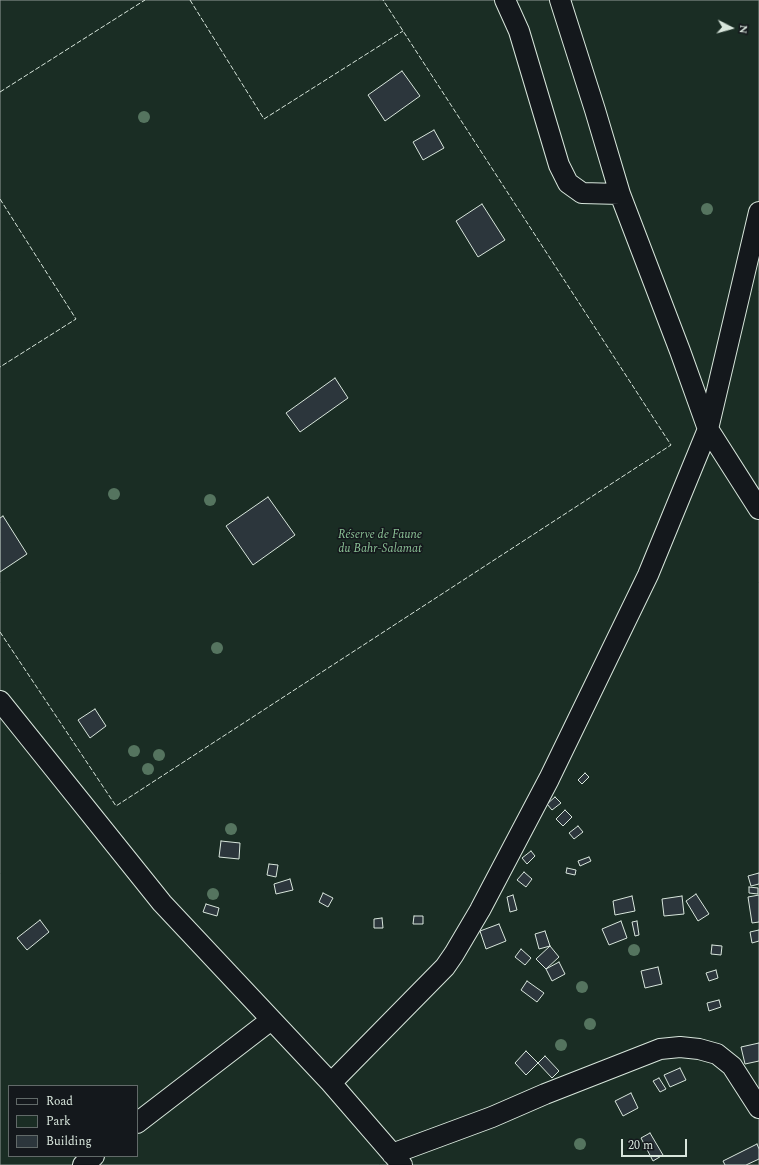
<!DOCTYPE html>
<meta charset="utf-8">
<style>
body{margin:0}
#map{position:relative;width:759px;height:1165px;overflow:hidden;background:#14181c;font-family:Spectral,serif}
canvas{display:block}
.legend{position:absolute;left:8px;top:1085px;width:130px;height:72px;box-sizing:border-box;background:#14181c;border:1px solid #626a69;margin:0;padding:5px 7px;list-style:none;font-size:12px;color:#d8e6dc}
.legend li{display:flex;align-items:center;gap:8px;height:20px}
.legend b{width:20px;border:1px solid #626a69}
.north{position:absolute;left:711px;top:8px;width:40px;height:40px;-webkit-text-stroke:3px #14181c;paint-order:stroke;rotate:96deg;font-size:11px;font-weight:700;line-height:16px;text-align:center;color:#d8e6dc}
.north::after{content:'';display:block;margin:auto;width:14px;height:18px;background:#d8e6dc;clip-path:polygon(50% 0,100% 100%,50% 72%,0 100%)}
.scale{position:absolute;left:621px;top:1139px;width:66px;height:18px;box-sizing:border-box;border:2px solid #d8e6dc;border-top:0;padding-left:5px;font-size:12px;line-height:14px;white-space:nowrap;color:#d8e6dc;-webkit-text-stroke:3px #14181c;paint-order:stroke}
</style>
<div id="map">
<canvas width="759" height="1165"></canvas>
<ul class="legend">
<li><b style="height:5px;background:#14181c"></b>Road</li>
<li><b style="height:11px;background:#1a2d24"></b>Park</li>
<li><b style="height:11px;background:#2c363c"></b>Building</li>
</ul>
<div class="north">N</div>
<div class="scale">20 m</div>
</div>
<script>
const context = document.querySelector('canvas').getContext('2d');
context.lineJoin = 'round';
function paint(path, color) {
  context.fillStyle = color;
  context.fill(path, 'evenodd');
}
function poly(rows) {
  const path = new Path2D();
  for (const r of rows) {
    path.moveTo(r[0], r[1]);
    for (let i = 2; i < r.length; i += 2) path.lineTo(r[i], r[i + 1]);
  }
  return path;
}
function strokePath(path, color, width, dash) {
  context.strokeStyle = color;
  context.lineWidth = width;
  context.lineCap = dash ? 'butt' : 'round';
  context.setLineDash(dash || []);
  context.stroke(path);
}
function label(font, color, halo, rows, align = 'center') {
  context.font = font + ' Spectral,serif';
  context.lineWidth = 3;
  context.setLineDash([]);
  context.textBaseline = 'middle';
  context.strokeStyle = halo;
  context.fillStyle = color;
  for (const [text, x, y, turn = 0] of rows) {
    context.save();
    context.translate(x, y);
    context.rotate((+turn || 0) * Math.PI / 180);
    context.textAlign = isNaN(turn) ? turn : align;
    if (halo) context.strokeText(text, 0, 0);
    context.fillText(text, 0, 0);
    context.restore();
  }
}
const green = poly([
 [0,0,759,0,759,1165,0,1165,0,0],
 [9,1086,137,1086,137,1156,9,1156,9,1086]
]);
paint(green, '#1a2d24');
strokePath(green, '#939e99', 1);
const building = poly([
 [402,71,420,96,385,121,368,95,402,71],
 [434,130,444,148,423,160,413,142,434,130],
 [482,204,505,240,478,257,456,221,482,204],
 [335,378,348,398,300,432,286,413,335,378],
 [268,497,295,535,253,565,226,526,268,497],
 [3,516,27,554,0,572,0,518,3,516],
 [95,709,106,726,90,738,78,720,95,709],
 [585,773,589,777,582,784,578,780,585,773],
 [555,797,561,803,552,810,547,804,555,797],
 [565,810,572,817,563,826,556,819,565,810],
 [578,826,583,832,574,839,569,833,578,826],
 [221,841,240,843,239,859,219,857,221,841],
 [531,851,535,856,527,864,522,858,531,851],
 [589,857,591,861,580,866,578,861,589,857],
 [269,864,278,865,276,877,267,875,269,864],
 [567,868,576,870,575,875,566,873,567,868],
 [524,872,532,879,526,887,517,880,524,872],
 [759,873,759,884,751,886,748,876,759,873],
 [290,879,293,890,276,894,274,884,290,879],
 [749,887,758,888,758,894,749,893,749,887],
 [323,893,333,898,328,907,319,902,323,893],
 [696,894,709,914,698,921,686,901,696,894],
 [513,895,517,910,510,912,507,897,513,895],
 [759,895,759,922,752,923,748,897,759,895],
 [632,896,635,911,615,915,613,901,632,896],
 [682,896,684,914,664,916,662,899,682,896],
 [206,904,219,908,217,916,203,912,206,904],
 [414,916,423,916,423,924,413,924,414,916],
 [382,918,383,928,374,928,374,919,382,918],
 [40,920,49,932,27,950,17,938,40,920],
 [621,921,627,938,609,945,602,929,621,921],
 [637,921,639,935,635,936,632,922,637,921],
 [499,924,506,941,486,949,480,931,499,924],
 [759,930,759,941,752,943,750,932,759,930],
 [545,931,550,946,539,949,535,934,545,931],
 [712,945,722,946,721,955,711,954,712,945],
 [550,946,559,957,546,969,536,959,550,946],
 [521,949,531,958,525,965,515,957,521,949],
 [559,962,565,974,552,981,546,969,559,962],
 [658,967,662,984,645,988,641,971,658,967],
 [716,970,718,978,709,981,706,973,716,970],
 [527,981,544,993,537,1002,521,990,527,981],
 [719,1000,721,1007,709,1011,707,1003,719,1000],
 [759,1043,759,1061,745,1064,741,1047,759,1043],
 [526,1051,538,1063,526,1075,515,1063,526,1051],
 [545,1056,559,1071,552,1078,538,1063,545,1056],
 [680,1068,686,1080,670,1087,664,1075,680,1068],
 [659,1078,666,1089,660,1092,653,1081,659,1078],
 [631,1093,638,1108,623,1116,615,1101,631,1093],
 [650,1133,663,1155,653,1161,641,1138,650,1133],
 [757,1144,759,1149,759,1159,746,1165,725,1165,723,1161,757,1144]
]);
paint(building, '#2c363c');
strokePath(building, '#d8e6dc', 1);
const street = poly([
 [505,0,519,31,559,165,568,183,582,193,620,194],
 [560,0,595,110,620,194,680,351,708,429,759,509],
 [0,701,162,903,331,1083,402,1165],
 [331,1083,445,967,454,954,480,910,549,779,648,575,708,429,759,212],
 [137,1123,271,1020],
 [392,1154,492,1117,545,1094,660,1049,680,1047,699,1049,717,1054,732,1066,759,1108],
 [83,1165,94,1156]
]);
strokePath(street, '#d8e6dc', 22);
strokePath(street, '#14181c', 20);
strokePath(poly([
 [190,0,264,119,403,31],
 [0,92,145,0],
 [0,199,76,319,0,367],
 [0,632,116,806,671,445,383,0]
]), '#d8e6dc', 1, [5, 2]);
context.fillStyle = '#55745f';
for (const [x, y] of [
 [144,117],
 [707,209],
 [114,494],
 [210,500],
 [217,648],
 [134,751],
 [159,755],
 [148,769],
 [231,829],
 [213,894],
 [634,950],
 [582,987],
 [590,1024],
 [561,1045],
 [580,1144]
]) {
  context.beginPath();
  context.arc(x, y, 6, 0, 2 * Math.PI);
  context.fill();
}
label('italic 12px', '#8ac095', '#14181c', [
 ["Réserve de Faune",380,536],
 ["du Bahr-Salamat",380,550]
]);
</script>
